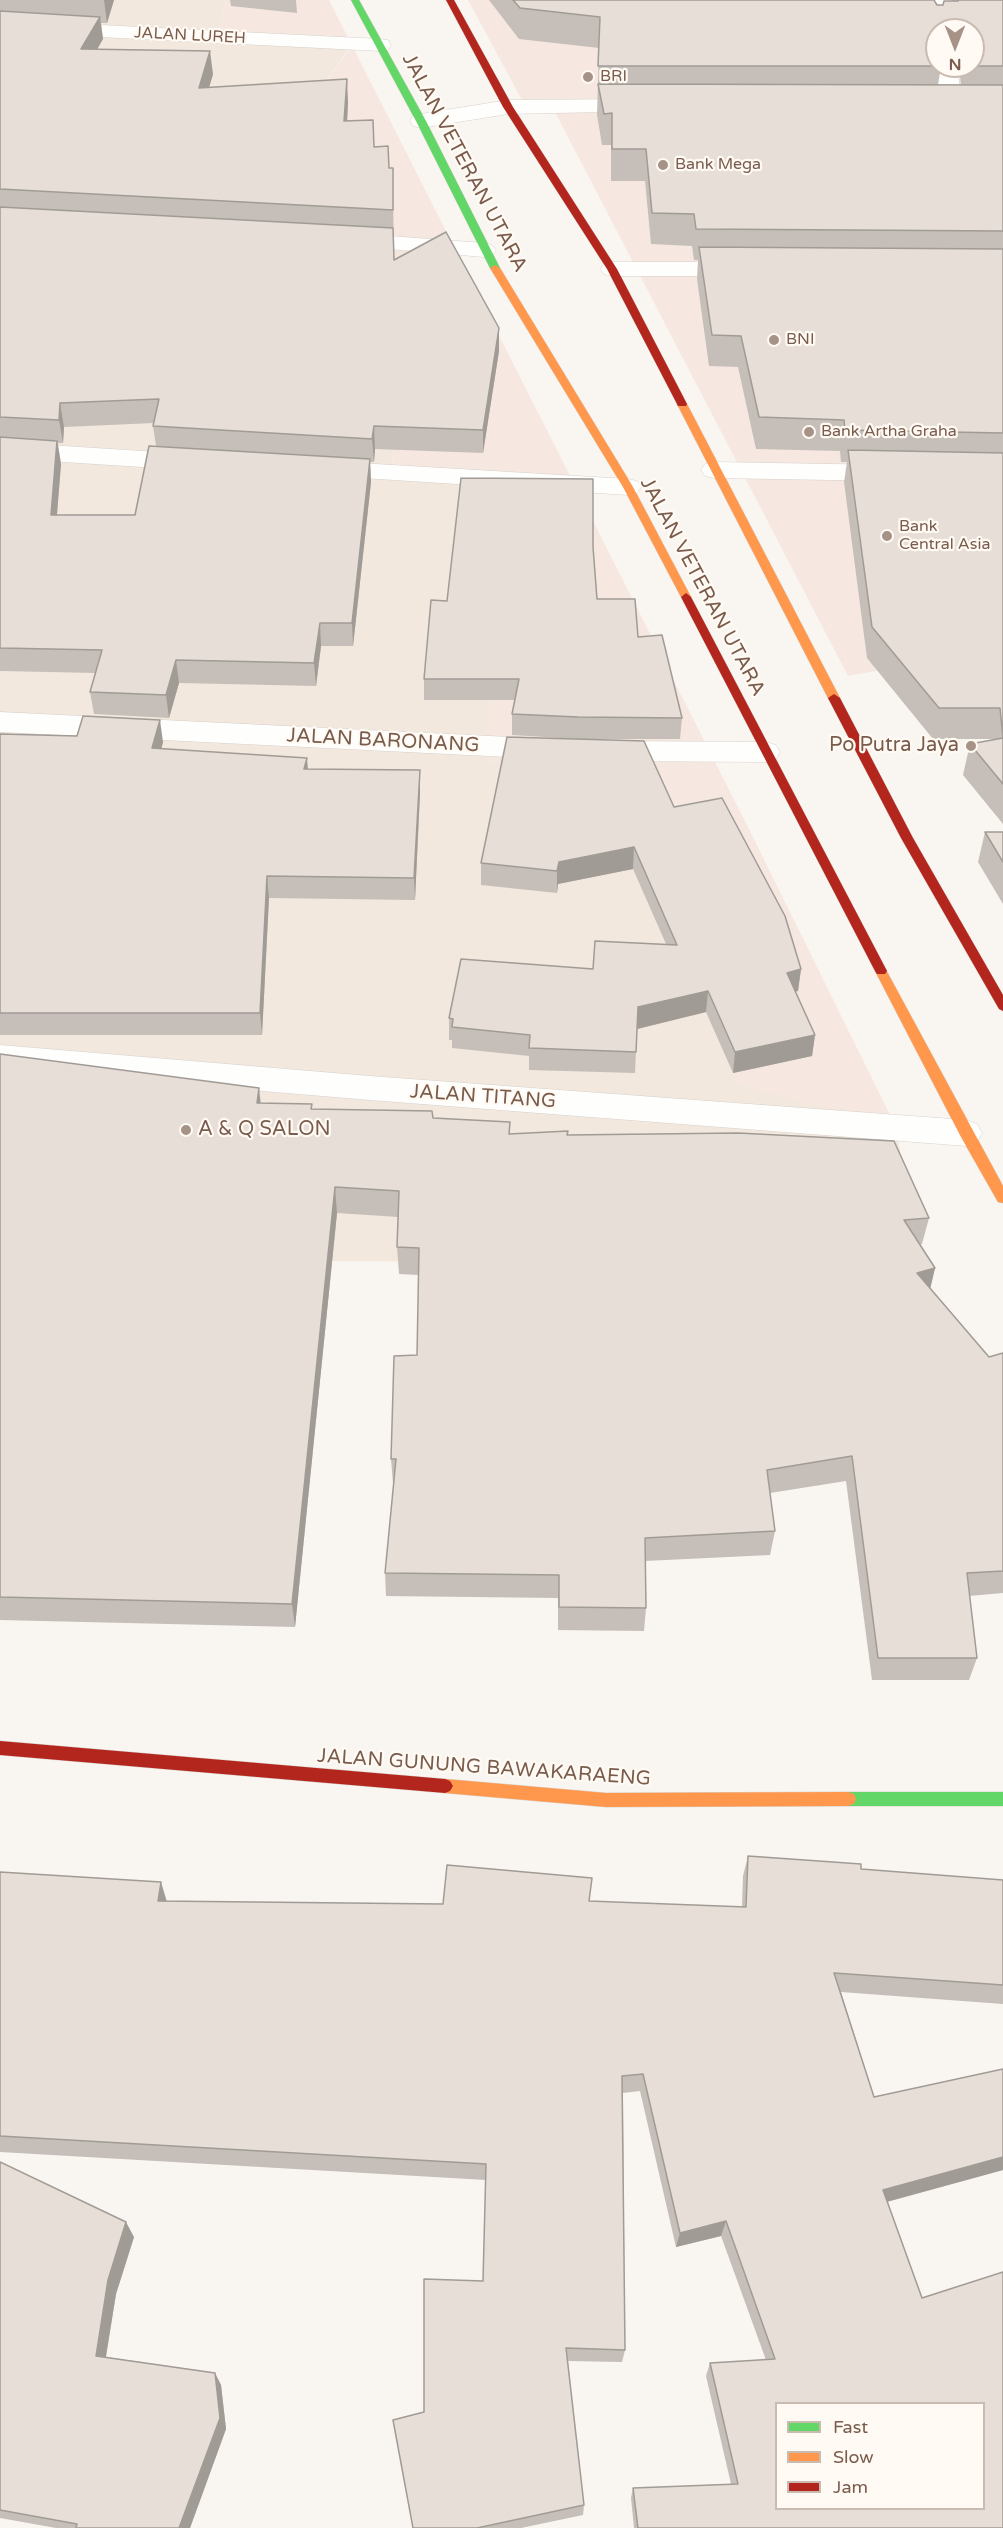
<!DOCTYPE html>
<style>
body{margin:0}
#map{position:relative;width:1003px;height:2528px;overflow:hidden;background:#f9f5f0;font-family:"Varela Round",sans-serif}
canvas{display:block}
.legend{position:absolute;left:775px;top:2402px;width:210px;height:108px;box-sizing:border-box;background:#fffaf3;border:2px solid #cabbb1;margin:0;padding:8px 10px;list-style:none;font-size:18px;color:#7a5c4d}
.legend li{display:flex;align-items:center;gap:12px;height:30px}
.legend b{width:30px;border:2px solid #cabbb1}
.north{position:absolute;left:925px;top:18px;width:60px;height:60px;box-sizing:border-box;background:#fffaf3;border:2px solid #cabbb1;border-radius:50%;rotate:180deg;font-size:16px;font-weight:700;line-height:24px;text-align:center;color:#7a5c4d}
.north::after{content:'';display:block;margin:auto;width:21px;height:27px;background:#a69286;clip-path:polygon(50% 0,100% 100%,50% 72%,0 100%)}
</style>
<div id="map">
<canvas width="1003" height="2528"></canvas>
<ul class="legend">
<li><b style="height:8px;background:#63d668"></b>Fast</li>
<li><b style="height:8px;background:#ff974d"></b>Slow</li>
<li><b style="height:8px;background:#b3261e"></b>Jam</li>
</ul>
<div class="north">N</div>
</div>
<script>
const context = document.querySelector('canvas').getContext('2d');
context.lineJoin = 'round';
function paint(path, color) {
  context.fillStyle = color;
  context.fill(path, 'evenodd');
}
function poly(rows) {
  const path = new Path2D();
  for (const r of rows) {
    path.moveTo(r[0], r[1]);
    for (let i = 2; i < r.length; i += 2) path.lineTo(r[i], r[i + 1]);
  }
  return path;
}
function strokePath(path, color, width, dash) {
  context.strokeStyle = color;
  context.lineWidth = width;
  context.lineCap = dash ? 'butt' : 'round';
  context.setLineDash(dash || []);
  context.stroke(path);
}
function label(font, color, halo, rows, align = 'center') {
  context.font = font + ' "Varela Round",sans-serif';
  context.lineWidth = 4.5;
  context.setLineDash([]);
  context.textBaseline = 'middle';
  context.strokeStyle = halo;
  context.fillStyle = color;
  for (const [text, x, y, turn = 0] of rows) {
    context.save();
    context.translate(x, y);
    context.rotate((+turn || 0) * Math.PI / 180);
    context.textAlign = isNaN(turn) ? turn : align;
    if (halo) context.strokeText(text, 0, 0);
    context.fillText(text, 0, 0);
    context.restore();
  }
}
paint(poly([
 [0,0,226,0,216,41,349,48,278,149,258,244,408,250,392,464,494,476,619,778,895,1125,917,1235,729,1263,97,1260,0,1271]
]), '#f2e8de');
paint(poly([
 [226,0,329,0,750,831,895,1125,736,1084,619,778,488,763,494,477,392,464,408,250,258,244,278,149,349,49,216,41],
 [468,0,606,0,937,66,973,66,1003,104,523,102],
 [555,112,1003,116,1003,648,848,676]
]), '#f6e8e1');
const street = poly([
 [928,0,950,0,953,30,937,30,937,35,934,35,931,30,928,0],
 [0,20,380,39,388,40,391,45,388,50,380,51,0,32,0,20],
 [937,63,937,66,957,66,962,106,959,111,951,113,943,111,940,106,935,66,937,63],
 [641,99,649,101,652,106,649,111,508,114,421,128,413,126,410,121,413,116,421,114,508,100,641,99],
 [349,233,484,243,492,245,496,250,492,255,484,257,341,245,337,240,341,235,349,233],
 [612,262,742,262,750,264,754,269,750,274,742,276,612,276,604,274,600,269,604,264,612,262],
 [0,442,190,454,199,456,203,462,199,468,190,470,0,458,0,442],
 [325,461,628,479,637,481,641,487,637,493,628,495,316,475,312,469,316,463,325,461],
 [714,462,890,465,899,467,903,473,899,479,890,481,714,478,705,476,701,470,705,464,714,462],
 [0,712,550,739,560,742,564,749,560,756,550,759,0,732,0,712],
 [604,741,766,742,776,745,780,752,776,759,766,762,604,761,594,758,590,751,594,744,604,741],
 [0,1045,370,1076,966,1120,977,1124,982,1133,977,1142,966,1146,370,1100,0,1069,0,1045]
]);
const fast = poly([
 [351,0,359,0,426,121,500,268,498,270,490,268,416,121,351,0],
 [848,1792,1003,1792,1003,1806,848,1806,842,1804,840,1799,842,1794,848,1792]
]);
const slow = poly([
 [495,265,500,268,633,487,691,597,690,600,686,601,681,597,623,487,490,268,495,265],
 [682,401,687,404,840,698,838,701,830,701,828,698,677,404,682,401],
 [881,966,885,968,1003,1186,1003,1203,998,1202,961,1137,875,971,881,966],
 [445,1779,606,1793,848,1792,854,1794,856,1799,854,1804,848,1806,606,1807,445,1793,440,1791,437,1786,440,1781,445,1779]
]);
const jam = poly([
 [446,0,454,0,513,107,617,269,687,404,686,406,678,406,677,404,607,269,503,107,446,0],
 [686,593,691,597,887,971,885,974,877,974,875,971,681,597,686,593],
 [834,694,840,698,913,838,1003,995,1003,1011,999,1009,901,838,828,698,834,694],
 [0,1741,445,1779,450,1781,453,1786,450,1791,445,1793,0,1755,0,1741]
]);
strokePath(street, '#d7d1cb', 1);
strokePath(fast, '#d9d2cb', 1);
strokePath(slow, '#d9d2cb', 1);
strokePath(jam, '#d9d2cb', 1);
paint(street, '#fefefd');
paint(fast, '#63d668');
paint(slow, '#ff974d');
paint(jam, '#b3261e');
paint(poly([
 [0,0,114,0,107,23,101,23,103,39,97,50,213,74,209,88,348,102,347,120,374,147,389,168,393,191,394,260,499,351,483,453,375,449,374,462,370,462,371,482,353,646,321,646,316,686,179,683,169,718,94,714,90,692,96,673,0,671],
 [154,423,153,426,156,446,135,515,57,515,61,464,58,443,63,443,64,427],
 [230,0,296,0,297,13,231,6],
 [489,0,934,0,937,5,943,5,952,1,952,0,1003,0,1003,824,963,775,970,744,993,740,993,739,933,739,867,658,844,482,847,462,841,462,840,451,756,449,738,367,709,366,697,279,698,260,694,260,692,246,651,244,645,181,611,181,611,145,602,145,597,115,599,48,519,39],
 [937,30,973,30,973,66,959,66,961,85,938,85,941,66],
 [593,547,597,599,638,637,682,718,680,739,577,739,512,735,512,714,515,700,424,700,424,679,447,601],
 [0,734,163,742,161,749,308,769,420,770,420,793,415,900,269,898,262,1035,0,1035],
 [674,807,801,969,798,991,795,992,815,1035,812,1056,733,1073,706,1012,637,1029,635,1073,529,1070,529,1056,452,1048,452,1040,449,1040,449,1018,666,944,633,869,558,884,557,893,481,885,481,863],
 [985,832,1003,832,1003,904,978,862],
 [0,1054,260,1103,312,1104,312,1109,433,1118,510,1134,568,1135,929,1218,922,1244,920,1245,935,1268,930,1288,989,1357,1003,1353,1003,1593,969,1596,977,1658,969,1680,872,1680,846,1481,770,1493,775,1531,770,1555,645,1561,646,1608,644,1631,558,1630,558,1598,386,1596,385,1573,394,1483,393,1483,391,1459,417,1355,419,1275,399,1274,397,1247,398,1217,337,1213,295,1627,0,1620],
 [748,1856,861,1869,1003,1880,1003,2004,841,1992,874,2097,1003,2069,1003,2170,887,2202,1003,2528,634,2528,631,2498,633,2488,731,2484,706,2376,710,2363,766,2360,721,2236,676,2247,640,2091,623,2093,625,2350,622,2362,568,2361,584,2505,583,2515,521,2528,413,2528,424,2412,483,2281,486,2180,0,2152,0,1872,166,1901,443,1904,590,1901,742,1907,743,1876],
 [0,2162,134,2237,116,2294,106,2357,215,2373,221,2385,226,2429,190,2528,56,2528,0,2518]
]), '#c6bfb9');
paint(poly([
 [104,0,114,0,107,23],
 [100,17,103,39,84,72,81,49],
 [210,51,213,74,202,111,199,88],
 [347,79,348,102,346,144,344,121],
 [499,328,499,351,483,453,483,430],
 [60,403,64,427,63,443,59,420],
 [374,426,375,449,374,462,372,439],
 [57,441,61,464,55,538,51,515],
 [370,459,371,482,353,646,352,623],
 [320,623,321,646,316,686,314,663],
 [176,660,179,683,169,718,166,695],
 [160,720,163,742,156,771,152,748],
 [307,758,309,781,304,769],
 [420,770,420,793,415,900,414,878],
 [634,847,633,869,558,884,557,893,557,871,559,862],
 [267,876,269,898,262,1035,260,1013],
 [801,969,798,991,783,994,787,973],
 [708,991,706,1012,637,1029,638,1007],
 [815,1035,812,1056,733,1073,735,1052],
 [259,1088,262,1115,257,1103],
 [335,1187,337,1213,295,1627,292,1604],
 [935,1268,929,1294,917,1273],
 [161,1882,167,1902,158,1901],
 [1003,2157,1003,2170,875,2205,883,2190],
 [726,2221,721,2236,676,2247,680,2233],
 [126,2222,134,2237,116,2294,104,2368,96,2356,108,2280],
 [215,2373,221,2385,226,2429,190,2528,179,2528]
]), '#a19b96');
const building = poly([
 [513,0,934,0,937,5,943,5,944,1,958,1,959,0,1003,0,1003,66,968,66,973,66,973,30,937,30,937,66,941,66,598,66,600,17,520,8,513,0],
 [0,11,100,17,81,49,210,51,199,88,347,79,344,121,373,120,374,147,388,146,389,168,393,168,393,210,0,189,0,11],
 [598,84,1003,85,1003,231,696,229,694,214,652,213,646,149,612,149,612,113,604,114,598,84],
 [0,207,393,228,394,260,446,232,499,328,483,430,374,426,372,439,153,426,159,399,60,403,59,420,0,417,0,207],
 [699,247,1003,249,1003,433,845,430,844,420,759,417,741,336,712,335,699,247],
 [0,437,57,441,51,515,135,515,149,446,370,459,352,623,320,623,314,663,176,660,166,695,90,692,102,650,0,648,0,437],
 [848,450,1003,453,1003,784,970,744,1003,738,1000,708,939,708,872,627,848,450],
 [461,478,593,479,593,547,597,599,635,599,638,637,662,635,682,718,578,717,512,714,519,679,424,679,431,600,447,601,461,478],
 [83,716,160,720,152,748,307,758,304,769,420,770,414,878,267,876,260,1013,0,1013,0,734,77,736,83,716],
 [507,737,644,741,674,807,722,798,785,916,801,969,787,973,815,1035,735,1052,708,991,638,1007,636,1052,529,1048,530,1035,452,1027,453,1019,449,1018,461,959,593,969,595,941,677,945,634,847,559,862,557,871,481,863,507,737],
 [985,832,1003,832,1003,862,985,832],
 [0,1054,259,1088,257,1103,312,1104,311,1109,432,1111,433,1118,510,1122,509,1134,568,1131,567,1135,738,1133,894,1141,929,1218,904,1220,935,1268,917,1273,989,1357,1003,1353,1003,1571,967,1573,977,1658,878,1658,852,1456,767,1470,775,1531,645,1538,646,1608,559,1607,559,1575,385,1573,396,1459,391,1459,394,1356,417,1355,419,1248,397,1247,399,1191,335,1187,292,1604,0,1597,0,1054],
 [748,1856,861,1864,861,1869,1003,1880,1003,1985,834,1973,874,2097,1003,2069,1003,2157,883,2190,922,2298,1003,2272,1003,2528,638,2528,633,2488,738,2484,710,2363,775,2359,726,2221,680,2233,643,2074,622,2076,625,2350,566,2348,584,2505,477,2528,413,2528,393,2420,424,2412,424,2279,483,2281,486,2164,0,2136,0,1872,161,1882,158,1901,443,1904,447,1865,592,1878,589,1901,746,1907,748,1856],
 [777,2403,984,2403,984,2508,777,2508,777,2403],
 [0,2162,126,2222,108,2280,96,2356,215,2373,220,2418,179,2528,76,2528,77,2524,0,2510,0,2162]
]);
paint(building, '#e6ded7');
strokePath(building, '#a19b96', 1.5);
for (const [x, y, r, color] of [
 [588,77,6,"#a69286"],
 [663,165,6,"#a69286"],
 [774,340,6,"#a69286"],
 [809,432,6,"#a69286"],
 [887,536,6,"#a69286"],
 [971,746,6,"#a69286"],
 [186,1130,6,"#a69286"]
]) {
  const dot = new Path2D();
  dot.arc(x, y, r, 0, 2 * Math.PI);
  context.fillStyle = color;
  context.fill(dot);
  strokePath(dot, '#fffaf3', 2);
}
label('16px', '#7a5c4d', '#fffaf3', [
 ["JALAN LUREH",190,36,3]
]);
label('16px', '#7a5c4d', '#fffaf3', [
 ["BRI",600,77],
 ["Bank Mega",675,165],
 ["BNI",786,340],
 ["Bank Artha Graha",821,432],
 ["Bank",899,527],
 ["Central Asia",899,545]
], 'left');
label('20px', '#7a5c4d', '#fffaf3', [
 ["JALAN VETERAN UTARA",464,163,62],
 ["JALAN VETERAN UTARA",702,587,62],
 ["JALAN BARONANG",383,741,3],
 ["JALAN TITANG",483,1097,4],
 ["JALAN GUNUNG BAWAKARAENG",484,1768,4]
]);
label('20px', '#7a5c4d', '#fffaf3', [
 ["Po Putra Jaya",959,746],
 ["A & Q SALON",198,1130,"left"]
], 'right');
</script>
